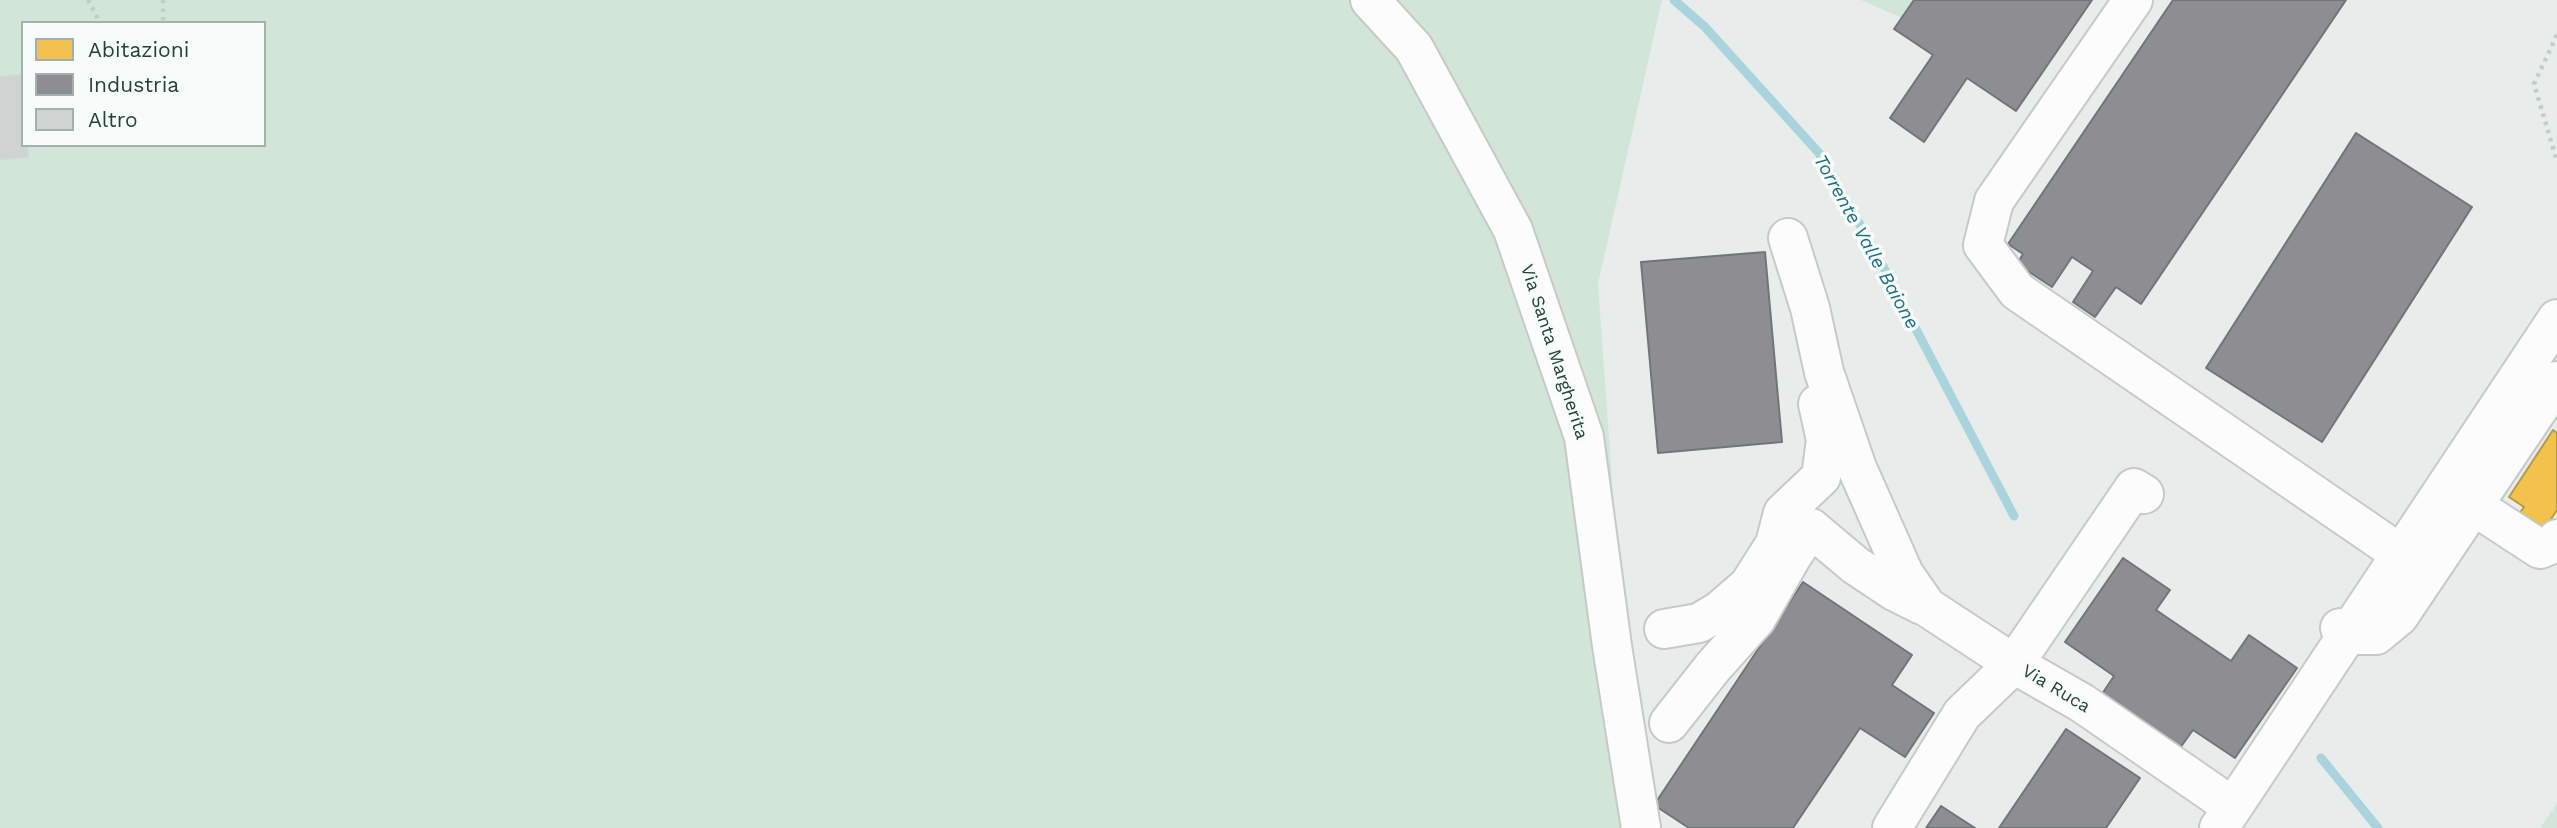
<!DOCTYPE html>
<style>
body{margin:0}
#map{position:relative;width:2557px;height:828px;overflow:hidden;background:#e8edeb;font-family:"Work Sans",sans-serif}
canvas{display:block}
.legend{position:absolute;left:21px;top:21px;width:245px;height:126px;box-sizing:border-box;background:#f7fbf9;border:2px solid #a3b1ad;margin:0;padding:9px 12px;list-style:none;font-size:21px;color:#24423a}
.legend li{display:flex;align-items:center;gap:14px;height:35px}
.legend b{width:35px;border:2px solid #a3b1ad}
</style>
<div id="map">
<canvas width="2557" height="828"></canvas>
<ul class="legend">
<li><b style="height:19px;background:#f2c14e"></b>Abitazioni</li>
<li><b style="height:19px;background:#8d8d92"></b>Industria</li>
<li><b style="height:19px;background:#cfd4d2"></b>Altro</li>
</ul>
</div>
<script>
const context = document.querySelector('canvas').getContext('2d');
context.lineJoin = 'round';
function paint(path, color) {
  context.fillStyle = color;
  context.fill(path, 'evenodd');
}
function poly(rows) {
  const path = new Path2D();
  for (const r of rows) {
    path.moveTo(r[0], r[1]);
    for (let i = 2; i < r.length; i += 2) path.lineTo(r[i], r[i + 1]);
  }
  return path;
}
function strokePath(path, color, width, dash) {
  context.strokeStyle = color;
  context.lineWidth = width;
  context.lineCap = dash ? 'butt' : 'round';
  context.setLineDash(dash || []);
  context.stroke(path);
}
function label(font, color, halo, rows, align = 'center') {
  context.font = font + ' "Work Sans",sans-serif';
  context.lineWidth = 7;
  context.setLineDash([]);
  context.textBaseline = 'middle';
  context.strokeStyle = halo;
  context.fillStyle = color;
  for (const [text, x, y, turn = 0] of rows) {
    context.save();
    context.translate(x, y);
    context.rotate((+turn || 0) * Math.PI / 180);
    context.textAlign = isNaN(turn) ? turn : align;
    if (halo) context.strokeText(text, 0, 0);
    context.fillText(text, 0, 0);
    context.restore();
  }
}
paint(poly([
 [0,0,1662,0,1598,284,1637,828,0,828],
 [23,23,264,23,264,145,23,145],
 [1861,0,1914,0,1902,18],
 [2557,803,2557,828,2540,828]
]), '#d1e6d8');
const homes = poly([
 [2553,430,2557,433,2557,510,2541,534,2516,518,2524,507,2509,497,2553,430]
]);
paint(homes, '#f2c14e');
strokePath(homes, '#b49b48', 2);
const industry = poly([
 [1914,0,2092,0,2016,111,1967,78,1924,142,1890,118,1933,55,1894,29,1914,0],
 [2173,0,2346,0,2141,304,2116,287,2095,317,2073,302,2093,271,2072,257,2052,287,2017,264,2023,254,2008,244,2173,0],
 [2356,133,2472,207,2322,442,2206,368,2356,133],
 [1765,252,1782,442,1658,453,1641,262,1765,252],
 [2123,558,2170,590,2156,610,2231,661,2249,635,2297,668,2235,758,2193,730,2180,748,2102,694,2114,676,2065,642,2123,558],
 [1803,582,1912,655,1892,685,1934,713,1905,757,1860,728,1793,828,1689,828,1654,805,1803,582],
 [2066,729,2140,778,2106,828,1999,828,2066,729],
 [1941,806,1975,828,1926,828,1941,806]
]);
paint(industry, '#8d8d92');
strokePath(industry, '#6e7678', 2);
strokePath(poly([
 [1674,0,1705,27,1819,153,1876,253,2014,516],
 [2321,758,2378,828]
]), '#a9d4db', 9);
const building = poly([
 [21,75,23,145,27,145,28,157,0,159,0,77,21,75]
]);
paint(building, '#cfd4d2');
strokePath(building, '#d1d6d4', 2);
const minor = poly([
 [1370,0,1414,48,1513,230,1584,437,1612,646,1641,828],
 [2133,0,1994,201,1983,245,2017,291,2402,555],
 [1788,238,1810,308,1824,372,1857,468,1904,574,1927,607,2014,664,2134,488,2144,494],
 [2474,506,2540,549,2555,543,2557,539],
 [2340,628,2349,635,2376,635,2399,616,2557,381],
 [1664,629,1699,623,1719,611,1749,585,1775,544,1783,513,1821,477,1826,440,1818,404],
 [1669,723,1713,667,1756,619,1792,556,1811,528,1855,565,1894,591,1922,605],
 [1892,828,1962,714,2014,664,2082,703,2233,807],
 [2219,828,2557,319]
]);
strokePath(minor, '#c5cac8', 42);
strokePath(poly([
 [88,0,100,23],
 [163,0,163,23],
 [2557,35,2534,84,2557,161]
]), '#c3ccca', 4.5, [3.5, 5]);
strokePath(minor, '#fcfcfc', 38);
label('18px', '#24423a', '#f7fbf9', [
 ["Via Santa Margherita",1554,352,72],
 ["Via Ruca",2056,689,31]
]);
label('italic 19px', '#1c6f80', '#f7fbf9', [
 ["Torrente Valle Baione",1866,242,61]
]);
</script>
